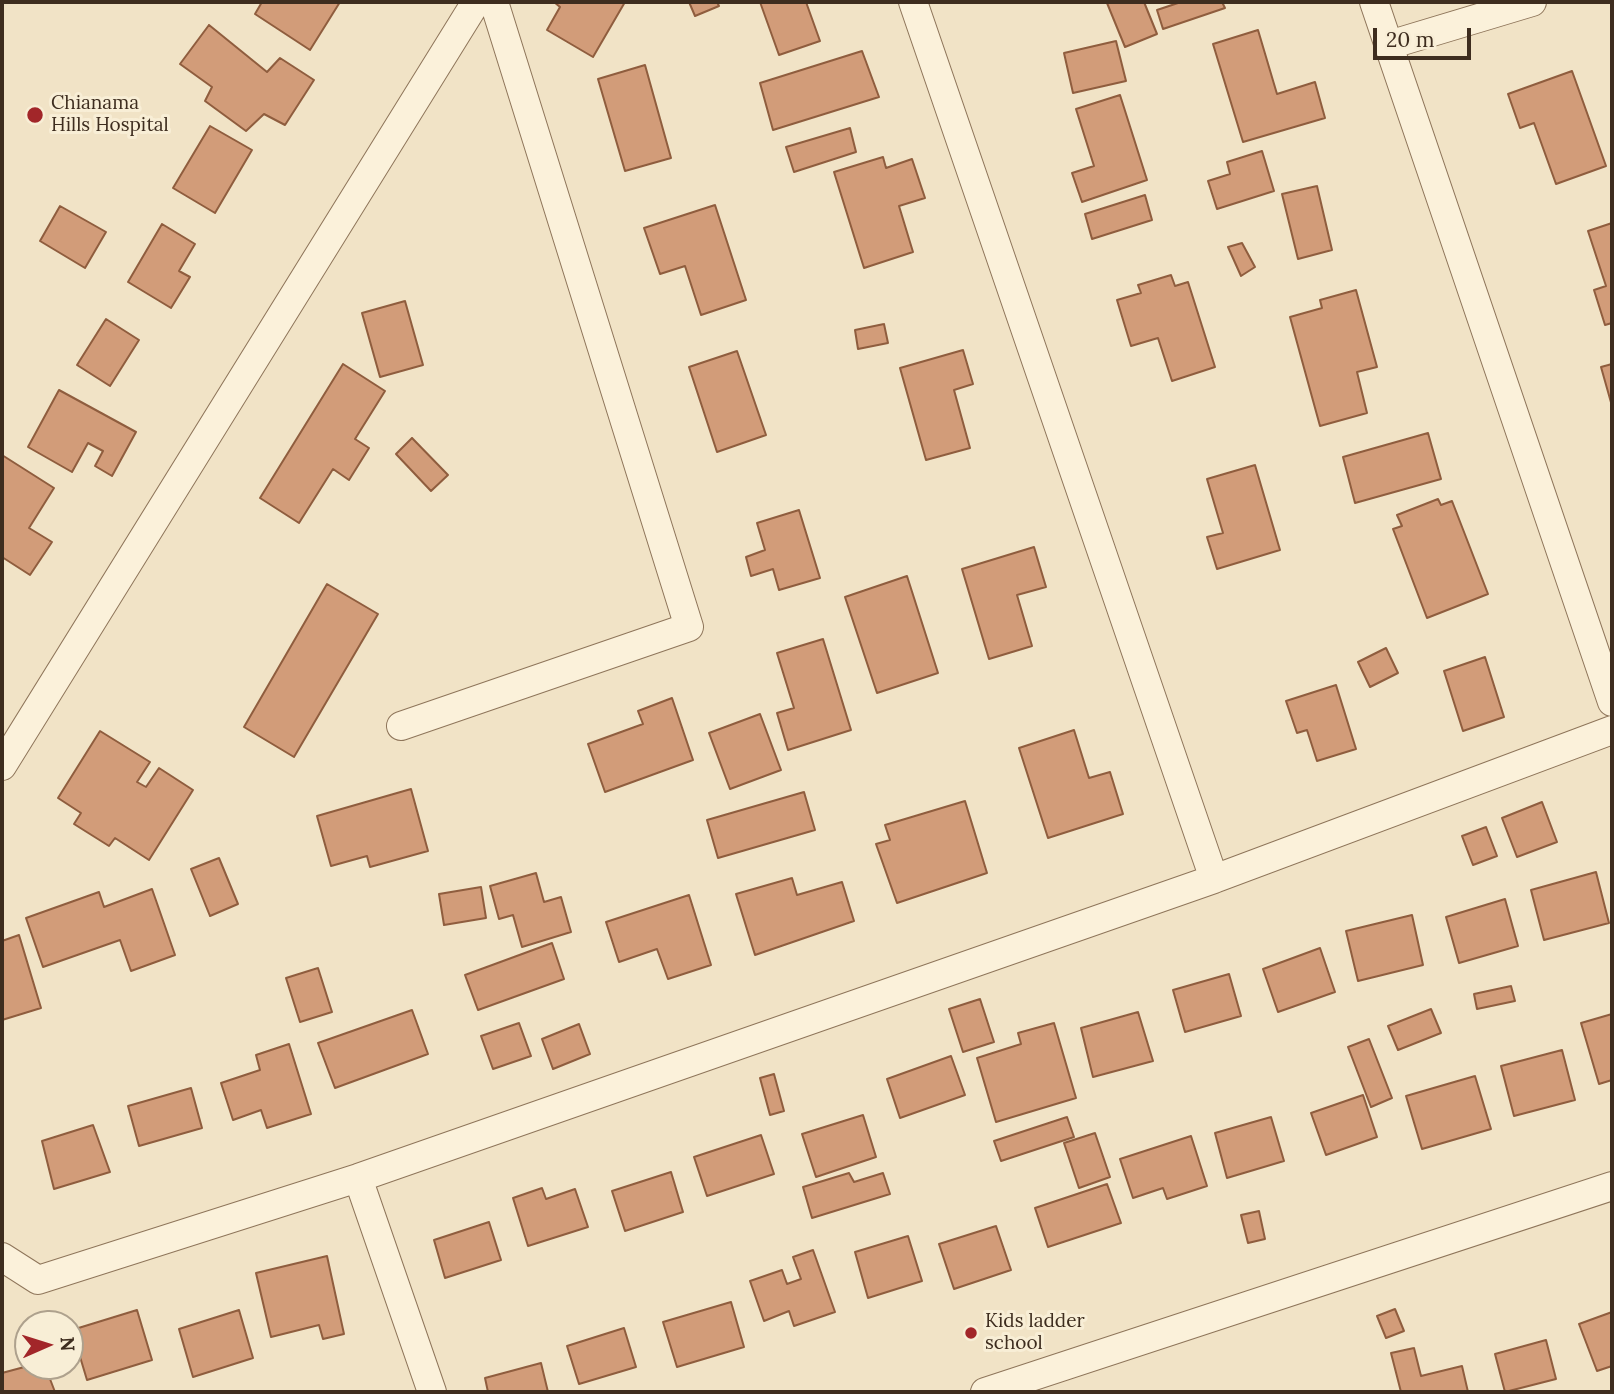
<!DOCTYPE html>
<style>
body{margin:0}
#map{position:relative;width:1614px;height:1394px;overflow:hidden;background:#f1e3c6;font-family:Lora,serif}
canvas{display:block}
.frame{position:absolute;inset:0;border:4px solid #3e2d1f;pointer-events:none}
.north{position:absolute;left:14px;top:1310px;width:70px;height:70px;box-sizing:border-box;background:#f8eed6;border:2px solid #aea18d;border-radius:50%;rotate:87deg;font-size:19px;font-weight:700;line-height:28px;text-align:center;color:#3e2d1f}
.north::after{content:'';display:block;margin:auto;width:24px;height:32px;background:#a22629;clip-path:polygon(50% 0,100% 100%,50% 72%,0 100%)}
.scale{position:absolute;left:1373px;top:28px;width:98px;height:32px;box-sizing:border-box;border:4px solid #3e2d1f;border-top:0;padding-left:9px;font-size:21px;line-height:24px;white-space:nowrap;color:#3e2d1f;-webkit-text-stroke:5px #f8eed6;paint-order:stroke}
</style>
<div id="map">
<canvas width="1614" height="1394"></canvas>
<div class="frame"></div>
<div class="north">N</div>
<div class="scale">20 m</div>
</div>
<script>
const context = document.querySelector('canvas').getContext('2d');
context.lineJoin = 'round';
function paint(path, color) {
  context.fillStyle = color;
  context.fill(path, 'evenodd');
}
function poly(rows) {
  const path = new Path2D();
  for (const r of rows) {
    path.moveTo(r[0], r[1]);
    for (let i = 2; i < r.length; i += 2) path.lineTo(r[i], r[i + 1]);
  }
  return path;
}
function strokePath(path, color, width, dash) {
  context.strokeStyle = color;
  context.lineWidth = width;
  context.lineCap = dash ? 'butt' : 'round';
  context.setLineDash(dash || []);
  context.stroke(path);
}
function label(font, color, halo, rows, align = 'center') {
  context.font = font + ' Lora,serif';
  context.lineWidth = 6;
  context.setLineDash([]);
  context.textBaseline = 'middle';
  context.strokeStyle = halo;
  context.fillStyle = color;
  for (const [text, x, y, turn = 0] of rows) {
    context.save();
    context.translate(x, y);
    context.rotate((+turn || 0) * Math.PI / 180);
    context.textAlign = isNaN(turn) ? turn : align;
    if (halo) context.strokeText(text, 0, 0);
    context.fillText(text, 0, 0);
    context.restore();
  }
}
const building = poly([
 [262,2,340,2,310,50,255,14,262,2],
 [554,2,625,2,593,57,547,30,560,7,554,2],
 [689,2,717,2,719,6,695,16,689,2],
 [760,2,806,2,820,41,779,55,760,2],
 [1144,2,1157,34,1125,47,1107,3,1144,2],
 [1181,2,1222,2,1225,8,1163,29,1157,10,1181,2],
 [209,25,267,72,280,58,314,80,285,125,264,114,246,131,205,101,212,87,180,64,209,25],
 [1258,30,1277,94,1315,82,1325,118,1243,142,1213,44,1258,30],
 [1116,41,1126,81,1073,93,1064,53,1116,41],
 [862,51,879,97,773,130,760,83,862,51],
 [645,65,671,158,625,171,598,79,645,65],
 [1572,71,1606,166,1556,184,1534,123,1520,128,1508,94,1572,71],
 [1120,95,1147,180,1082,202,1072,173,1094,166,1076,109,1120,95],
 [210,126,252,150,215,213,173,188,210,126],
 [850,128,856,152,794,172,786,147,850,128],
 [1262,151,1274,191,1217,209,1208,181,1230,174,1227,162,1262,151],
 [883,157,886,168,912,159,925,198,899,206,913,252,864,268,834,172,883,157],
 [1317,186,1332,250,1298,259,1282,194,1317,186],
 [1145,195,1152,220,1092,239,1085,214,1145,195],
 [715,205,746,300,701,315,685,266,660,274,644,228,715,205],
 [60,206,106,232,85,268,40,241,60,206],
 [1612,223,1612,323,1605,325,1594,290,1606,286,1588,231,1612,223],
 [162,224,195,244,179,271,190,277,171,308,128,282,162,224],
 [1242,243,1255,267,1241,276,1228,247,1242,243],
 [1171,275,1175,286,1188,282,1215,367,1172,381,1158,338,1131,346,1117,300,1141,293,1138,285,1171,275],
 [1356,290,1377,367,1357,372,1367,413,1320,426,1290,317,1322,308,1320,300,1356,290],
 [405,301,423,365,380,377,362,313,405,301],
 [106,319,139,340,110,386,77,365,106,319],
 [884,324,888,343,858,349,855,330,884,324],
 [963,350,973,384,954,390,970,448,926,460,900,368,963,350],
 [737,351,766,435,717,452,689,367,737,351],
 [343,364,385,391,355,439,369,448,349,480,333,469,299,523,260,498,343,364],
 [1612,364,1612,406,1601,367,1612,364],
 [59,390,136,432,112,476,95,466,103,451,88,443,72,472,28,447,59,390],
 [1428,433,1441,479,1355,503,1343,457,1428,433],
 [412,438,448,475,431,491,396,454,412,438],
 [2,455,54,488,29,528,52,542,30,575,2,557,2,455],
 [1255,465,1280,550,1217,569,1207,537,1223,533,1207,479,1255,465],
 [1438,499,1441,505,1452,501,1488,594,1427,618,1393,529,1402,526,1397,515,1438,499],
 [799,510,820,578,779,590,773,569,751,576,746,557,765,550,757,523,799,510],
 [1034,547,1046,587,1017,595,1032,646,989,659,962,569,1034,547],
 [907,576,938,673,877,693,845,597,907,576],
 [327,584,378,614,294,757,244,727,327,584],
 [823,639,851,730,788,750,777,713,794,708,777,653,823,639],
 [1386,648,1398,673,1370,687,1358,662,1386,648],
 [1485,657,1504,717,1463,731,1444,671,1485,657],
 [1336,685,1356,749,1317,761,1307,730,1297,733,1286,701,1336,685],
 [672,698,693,760,605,792,588,744,643,724,638,711,672,698],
 [760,714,781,770,730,789,709,733,760,714],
 [1074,730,1089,778,1110,772,1123,814,1048,838,1019,748,1074,730],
 [100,731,150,762,137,782,146,787,159,768,193,790,149,860,115,838,109,846,74,824,81,813,58,798,100,731],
 [411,789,428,851,370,867,367,856,331,866,317,816,411,789],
 [804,792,815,830,718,858,707,820,804,792],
 [965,801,987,873,897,903,876,844,890,840,885,825,965,801],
 [1542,802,1557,842,1517,857,1502,818,1542,802],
 [1486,827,1497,856,1473,865,1462,836,1486,827],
 [219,858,238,904,210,916,191,869,219,858],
 [1596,872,1609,923,1544,940,1531,890,1596,872],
 [536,873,544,902,561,897,571,932,522,947,513,915,499,919,490,886,536,873],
 [792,878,797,895,842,882,854,921,755,955,736,894,792,878],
 [481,887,486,918,444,925,439,894,481,887],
 [152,889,175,955,131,971,120,940,43,967,26,918,99,892,104,907,152,889],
 [689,895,711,965,668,979,657,949,619,962,606,922,689,895],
 [1505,899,1518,946,1459,963,1446,917,1505,899],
 [1412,915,1423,965,1358,981,1346,931,1412,915],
 [19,935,41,1008,2,1020,2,941,19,935],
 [552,943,564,979,478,1010,465,975,552,943],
 [1320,948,1335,992,1278,1012,1263,969,1320,948],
 [318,968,332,1012,300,1022,286,978,318,968],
 [1229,974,1241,1016,1185,1032,1173,990,1229,974],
 [1511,986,1515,1001,1477,1009,1474,994,1511,986],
 [980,999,994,1042,963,1052,949,1009,980,999],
 [1431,1009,1441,1033,1398,1050,1388,1026,1431,1009],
 [412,1010,428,1054,335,1088,318,1043,412,1010],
 [1138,1012,1153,1061,1093,1077,1081,1028,1138,1012],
 [1612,1014,1612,1080,1599,1084,1581,1023,1612,1014],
 [519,1023,531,1056,493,1069,481,1036,519,1023],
 [1054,1023,1076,1098,996,1122,977,1058,1021,1044,1018,1033,1054,1023],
 [579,1024,590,1054,553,1069,542,1039,579,1024],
 [1369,1039,1392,1098,1371,1107,1348,1047,1369,1039],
 [289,1044,311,1114,267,1128,261,1110,233,1120,221,1083,260,1070,256,1055,289,1044],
 [1562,1050,1575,1100,1514,1116,1501,1066,1562,1050],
 [951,1056,965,1095,900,1118,887,1079,951,1056],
 [774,1074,784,1111,770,1115,760,1078,774,1074],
 [1475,1076,1491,1129,1422,1149,1406,1096,1475,1076],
 [191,1088,202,1128,139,1146,128,1106,191,1088],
 [1363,1095,1377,1137,1326,1155,1311,1113,1363,1095],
 [863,1115,876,1157,816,1177,802,1134,863,1115],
 [1067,1117,1074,1137,1001,1161,994,1141,1067,1117],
 [1271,1117,1284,1161,1227,1178,1215,1133,1271,1117],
 [93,1125,110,1172,54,1189,42,1141,93,1125],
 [1095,1133,1110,1177,1079,1188,1064,1143,1095,1133],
 [761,1135,774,1174,707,1196,694,1157,761,1135],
 [1191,1136,1207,1186,1167,1199,1163,1188,1133,1198,1120,1159,1191,1136],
 [671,1172,683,1212,625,1231,612,1191,671,1172],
 [849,1173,854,1182,883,1173,890,1194,812,1218,803,1187,849,1173],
 [1107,1184,1121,1223,1048,1247,1035,1208,1107,1184],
 [542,1188,546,1199,575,1189,588,1227,528,1246,513,1198,542,1188],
 [1259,1211,1265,1239,1248,1243,1241,1215,1259,1211],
 [489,1222,501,1260,445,1278,434,1240,489,1222],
 [996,1226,1011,1270,954,1289,939,1244,996,1226],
 [908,1236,922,1281,868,1298,855,1252,908,1236],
 [813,1250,835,1312,794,1326,789,1311,764,1321,750,1281,782,1270,787,1284,801,1279,793,1257,813,1250],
 [327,1256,344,1334,323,1339,319,1325,271,1337,256,1273,327,1256],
 [731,1302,744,1347,677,1367,663,1322,731,1302],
 [1395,1309,1404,1331,1386,1338,1377,1316,1395,1309],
 [137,1310,152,1360,87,1380,72,1330,137,1310],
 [239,1310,253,1358,193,1377,179,1329,239,1310],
 [1612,1312,1612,1366,1597,1371,1579,1324,1612,1312],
 [624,1328,636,1367,579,1384,567,1346,624,1328],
 [1546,1340,1556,1379,1505,1392,1495,1354,1546,1340],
 [1414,1348,1421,1376,1462,1366,1468,1392,1401,1392,1391,1353,1414,1348],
 [541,1363,548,1392,488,1392,485,1378,541,1363],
 [28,1366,45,1366,55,1392,2,1392,2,1373,28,1366]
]);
paint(building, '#d29c79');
strokePath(building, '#8f5d3e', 2);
const minor = poly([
 [913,2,1214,879],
 [1374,2,1612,702],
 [1389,45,1532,2],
 [401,726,689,627,494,2],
 [2,766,476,2],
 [358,1178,432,1392],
 [2,1257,38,1280,358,1178,1214,879,1612,730],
 [985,1392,1612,1186]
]);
strokePath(minor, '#8e755a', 30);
strokePath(minor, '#fbf1da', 28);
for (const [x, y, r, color] of [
 [35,115,9,"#a22629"],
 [971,1333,7,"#a22629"]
]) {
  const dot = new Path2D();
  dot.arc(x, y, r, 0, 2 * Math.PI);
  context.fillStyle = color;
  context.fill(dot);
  strokePath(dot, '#f8eed6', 2.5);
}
label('19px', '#3e2d1f', '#f8eed6', [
 ["Chianama",51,104],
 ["Hills Hospital",51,126],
 ["Kids ladder",985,1322],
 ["school",985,1344]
], 'left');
</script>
